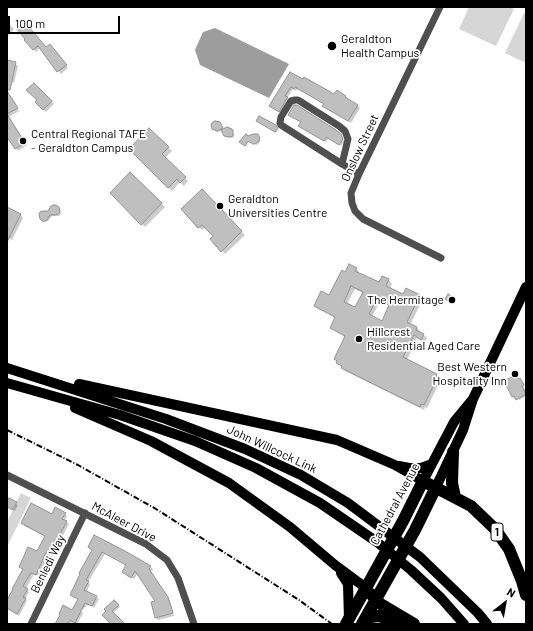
<!DOCTYPE html>
<style>
body{margin:0}
#map{position:relative;width:533px;height:631px;overflow:hidden;background:#fff;font-family:Barlow,sans-serif}
canvas{display:block}
.frame{position:absolute;inset:0;border:8px solid #000;pointer-events:none}
.north{position:absolute;left:485px;top:583px;width:40px;height:40px;-webkit-text-stroke:3px #fff;paint-order:stroke;rotate:31deg;font-size:11px;font-weight:700;line-height:16px;text-align:center;color:#000}
.north::after{content:'';display:block;margin:auto;width:14px;height:18px;background:#000;clip-path:polygon(50% 0,100% 100%,50% 72%,0 100%)}
.scale{position:absolute;left:8px;top:16px;width:112px;height:18px;box-sizing:border-box;border:2px solid #000;border-top:0;padding-left:5px;font-size:12px;line-height:14px;white-space:nowrap;color:#000;-webkit-text-stroke:3px #fff;paint-order:stroke}
</style>
<div id="map">
<canvas width="533" height="631"></canvas>
<div class="frame"></div>
<div class="north">N</div>
<div class="scale">100 m</div>
</div>
<script>
const context = document.querySelector('canvas').getContext('2d');
context.lineJoin = 'round';
function paint(path, color) {
  context.fillStyle = color;
  context.fill(path, 'evenodd');
}
function poly(rows) {
  const path = new Path2D();
  for (const r of rows) {
    path.moveTo(r[0], r[1]);
    for (let i = 2; i < r.length; i += 2) path.lineTo(r[i], r[i + 1]);
  }
  return path;
}
function strokePath(path, color, width, dash) {
  context.strokeStyle = color;
  context.lineWidth = width;
  context.lineCap = dash ? 'butt' : 'round';
  context.setLineDash(dash || []);
  context.stroke(path);
}
function label(font, color, halo, rows, align = 'center') {
  context.font = font + ' Barlow,sans-serif';
  context.lineWidth = 3.5;
  context.setLineDash([]);
  context.textBaseline = 'middle';
  context.strokeStyle = halo;
  context.fillStyle = color;
  for (const [text, x, y, turn = 0] of rows) {
    context.save();
    context.translate(x, y);
    context.rotate((+turn || 0) * Math.PI / 180);
    context.textAlign = isNaN(turn) ? turn : align;
    if (halo) context.strokeText(text, 0, 0);
    context.fillText(text, 0, 0);
    context.restore();
  }
}
paint(poly([
 [469,7,510,7,514,9,496,46,459,29],
 [524,13,526,15,526,63,505,53],
 [21,493,31,498,7,547,7,522]
]), '#d6d6d6');
paint(poly([
 [215,28,289,64,269,98,200,65,195,50,203,32]
]), '#9d9d9d');
paint(poly([
 [7,22,14,29,8,36,7,35],
 [25,40,47,48,50,45,68,68,61,74,40,48,36,52],
 [7,61,15,63,18,66,14,83,7,81],
 [290,73,335,96,345,96,358,106,360,108,351,123,326,108,325,104,298,89,296,91,293,89,287,98,290,100,281,113,272,108],
 [34,84,54,104,46,112,36,102,38,100],
 [7,92,19,111,9,117,7,115],
 [11,121,27,145,18,151,7,135,7,124],
 [257,121,276,127,278,130,276,133],
 [221,125,224,130,232,130,234,134,234,137,231,138,227,137,223,130,219,132,217,132,213,129],
 [302,128,340,135,343,138,344,142,341,146,329,138,326,142],
 [149,130,172,151,165,158,188,181,184,186,180,182,172,191,130,149],
 [259,136,260,140,260,142,257,145,249,141,246,146,242,143,248,137],
 [130,173,165,207,145,227,111,193],
 [202,191,245,235,225,254,211,239,215,236,206,227,202,230,182,210],
 [56,206,60,209,61,214,59,216,52,216,48,221,44,222,40,216,48,212],
 [7,208,21,215,23,218,12,240,7,237],
 [356,269,359,272,359,273,379,284,382,277,389,280,392,284,390,289,404,295,420,296,423,299,410,325,417,328,420,331,420,332,427,338,425,342,417,338,407,360,436,374,439,378,439,379,440,381,427,408,425,407,424,410,345,371,342,367,337,363,337,362,335,359,346,337,335,331,331,328,336,318,319,309,315,306,330,297,346,273],
 [355,289,363,293,355,309,347,304],
 [380,301,390,306,382,322,372,317],
 [521,381,524,387,523,387,526,392,525,393,526,396,519,400,516,397,514,398,513,396],
 [7,498,18,505,15,511,7,506],
 [65,514,67,516,65,521,69,524,52,556,49,554,39,576,34,574,26,589,29,592,25,599,27,601,19,616,7,609,7,601,24,570,20,567,37,553,46,537,24,526,22,523,52,515],
 [89,547,124,552,150,567,153,569,151,572,170,601,174,616,158,620,156,618,152,603,156,601,138,573,134,579,126,574,127,565,105,554,88,582,90,585,86,592,96,597,99,599,94,608,89,604,81,611,83,613,77,624,56,624,72,612,79,600,71,595,93,550],
 [114,601,120,607,113,613,123,624,113,624,104,615]
]), '#0003');
const building = poly([
 [24,21,46,47,50,44,67,65,57,72,38,46,33,50,24,40,25,39,16,28,24,21],
 [7,60,16,62,10,90,7,90,7,60],
 [290,72,303,79,304,77,334,94,337,90,346,96,345,97,358,105,348,121,322,106,324,104,295,87,294,89,291,87,285,96,288,97,279,112,269,106,290,72],
 [34,83,52,101,43,110,35,102,37,100,26,90,34,83],
 [7,91,18,108,7,114,25,143,15,149,7,137,7,91],
 [294,105,297,105,336,130,341,134,343,139,339,145,326,137,324,141,298,126,301,122,288,115,294,105],
 [259,116,276,125,278,128,275,132,256,121,259,116],
 [215,121,220,122,223,128,217,131,212,129,211,124,213,122,215,121],
 [227,127,232,129,233,131,233,136,229,137,224,136,221,130,227,127],
 [149,128,169,147,162,154,186,177,180,183,177,179,168,188,129,149,149,128],
 [246,134,248,136,253,134,258,134,260,138,259,141,255,144,253,144,248,141,245,146,239,142,244,136,246,134],
 [130,172,162,203,141,225,110,193,130,172],
 [202,189,242,231,221,252,210,239,213,236,202,225,198,228,181,209,202,189],
 [54,205,56,205,59,207,60,212,58,214,55,215,50,215,47,220,45,221,42,221,40,219,39,214,40,212,43,211,48,211,51,206,54,205],
 [7,207,21,214,7,242,7,207],
 [349,264,357,268,355,271,379,282,382,276,389,279,386,286,403,294,406,288,420,295,407,322,417,327,416,330,424,334,421,340,414,335,403,357,437,374,436,376,438,377,424,405,421,404,420,407,341,368,342,366,336,363,337,361,334,359,345,336,330,328,335,317,314,306,321,291,329,295,342,270,345,272,349,264],
 [351,286,363,292,355,307,344,302,351,286],
 [377,299,389,305,382,321,369,314,377,299],
 [448,294,456,299,453,304,445,299,448,294],
 [515,375,516,377,517,377,519,379,520,378,524,385,522,386,526,394,516,400,514,396,512,397,504,381,515,375],
 [9,498,17,502,12,510,7,506,7,501,9,498],
 [31,503,52,514,55,507,66,513,62,519,67,521,50,554,46,552,36,575,31,573,23,586,28,589,23,597,26,598,17,614,7,608,7,600,13,589,12,589,23,569,19,567,28,547,37,551,45,536,21,523,31,503],
 [94,535,125,551,151,566,149,569,168,597,173,613,155,618,151,602,155,601,135,571,131,578,122,572,126,565,102,552,86,580,89,581,84,590,97,596,92,606,85,603,75,623,70,620,67,624,55,624,60,615,59,614,63,605,72,610,78,599,70,595,80,574,79,573,92,550,88,547,94,535],
 [114,600,119,605,112,611,125,624,111,624,102,615,106,611,104,609,114,600]
]);
paint(building, '#bfbfbf');
strokePath(building, '#939393', 1);
strokePath(poly([
 [440,7,359,174,351,193,352,203,355,211,363,219,441,258],
 [342,164,348,139,345,131,339,126,298,100,295,100,291,101,281,117,280,123,281,125,342,164,359,174],
 [7,475,146,544,167,560,178,578,194,624],
 [31,624,85,513]
]), '#4f4f4f', 7);
strokePath(poly([
 [7,368,166,419,245,449,301,475,348,503,420,557,478,613,487,624],
 [7,383,120,415,195,441,256,468,320,503,377,542,411,570,441,598,464,624],
 [79,384,337,440,395,465,423,481,454,422,473,399],
 [75,408,151,441,229,483,290,527,335,565,366,588],
 [399,466,409,468,421,468,432,464],
 [436,487,463,430,473,399,526,287],
 [341,573,348,584,349,620]
]), '#000', 10);
strokePath(poly([
 [453,452,452,483,455,497],
 [371,594,376,600,382,605,414,624],
 [363,623,371,617,378,616,403,621],
 [346,624,403,521,423,481,471,506,495,529,509,549,522,581,526,595],
 [362,624,415,530,436,487]
]), '#000', 12);
strokePath(poly([
 [7,430,78,465,156,509,299,600,332,624]
]), '#000', 2, [6, 2, 1, 2]);
for (const [x, y, r, color] of [
 [332,46,5,"#000"],
 [23,141,4,"#000"],
 [220,206,4,"#000"],
 [452,300,4,"#000"],
 [359,339,4,"#000"],
 [515,374,4,"#000"]
]) {
  const dot = new Path2D();
  dot.arc(x, y, r, 0, 2 * Math.PI);
  context.fillStyle = color;
  context.fill(dot);
  strokePath(dot, '#fff', 1.5);
}
for (const [x, y, w] of [
 [497,532,12]
]) {
  const box = new Path2D();
  box.roundRect(x - w / 2, y - 9, w, 18, 3);
  context.fillStyle = '#fff';
  context.fill(box);
  strokePath(box, '#000', 1);
}
label('bold 11px', '#000', null, [
 ["1",497,532]
]);
label('12px', '#000', '#fff', [
 ["Geraldton",341,39],
 ["Health Campus",341,53],
 ["Central Regional TAFE",31,134],
 ["- Geraldton Campus",31,148],
 ["Geraldton",228,199],
 ["Universities Centre",228,213],
 ["The Hermitage",444,300,"right"],
 ["Hillcrest",367,332],
 ["Residential Aged Care",367,346],
 ["Best Western",507,367,"right"],
 ["Hospitality Inn",507,381,"right"]
], 'left');
label('12px', '#000', '#fff', [
 ["Onslow Street",360,148,-65],
 ["John Willcock Link",272,449,25],
 ["Cathedral Avenue",395,504,-62],
 ["McAleer Drive",124,522,28],
 ["Benledi Way",48,564,-64]
]);
</script>
